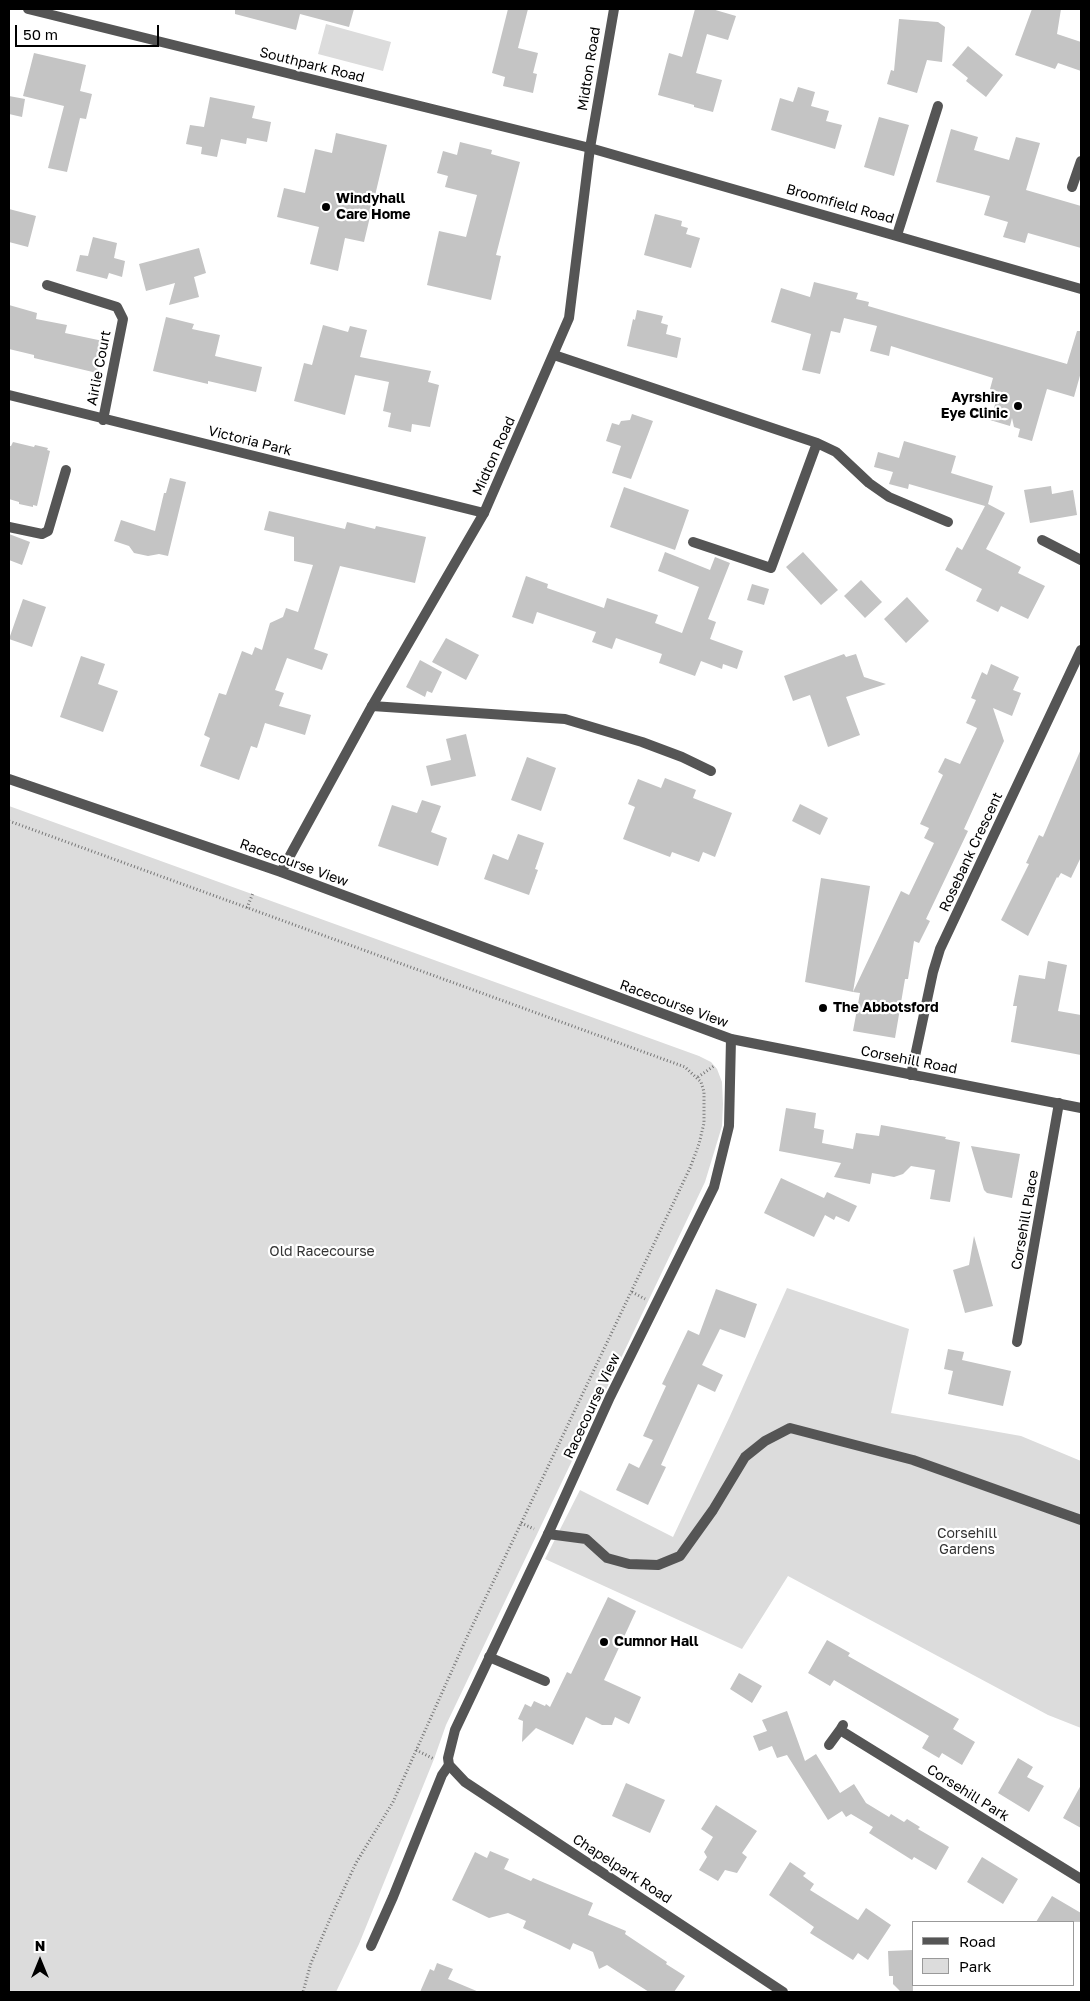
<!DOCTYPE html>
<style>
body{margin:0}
#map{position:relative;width:1090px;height:2001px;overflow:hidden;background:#fff;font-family:"Golos Text",sans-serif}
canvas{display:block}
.frame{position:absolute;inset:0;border:10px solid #000;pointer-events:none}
.legend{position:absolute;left:912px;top:1921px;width:162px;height:65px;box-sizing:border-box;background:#fff;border:1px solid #999;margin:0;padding:6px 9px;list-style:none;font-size:15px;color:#000}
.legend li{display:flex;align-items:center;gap:10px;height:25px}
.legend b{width:25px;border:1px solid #999}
.north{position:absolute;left:15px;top:1936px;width:50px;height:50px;-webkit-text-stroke:4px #fff;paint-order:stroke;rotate:0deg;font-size:14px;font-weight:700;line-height:20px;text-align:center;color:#000}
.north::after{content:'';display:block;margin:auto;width:18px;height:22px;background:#000;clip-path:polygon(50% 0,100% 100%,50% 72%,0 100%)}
.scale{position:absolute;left:15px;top:25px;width:144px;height:22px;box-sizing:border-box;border:2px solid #000;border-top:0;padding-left:6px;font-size:15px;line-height:18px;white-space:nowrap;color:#000;-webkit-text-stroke:4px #fff;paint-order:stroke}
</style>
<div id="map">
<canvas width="1090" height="2001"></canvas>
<div class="frame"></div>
<ul class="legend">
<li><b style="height:6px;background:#555"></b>Road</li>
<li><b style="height:14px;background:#dcdcdc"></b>Park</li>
</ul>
<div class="north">N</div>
<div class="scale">50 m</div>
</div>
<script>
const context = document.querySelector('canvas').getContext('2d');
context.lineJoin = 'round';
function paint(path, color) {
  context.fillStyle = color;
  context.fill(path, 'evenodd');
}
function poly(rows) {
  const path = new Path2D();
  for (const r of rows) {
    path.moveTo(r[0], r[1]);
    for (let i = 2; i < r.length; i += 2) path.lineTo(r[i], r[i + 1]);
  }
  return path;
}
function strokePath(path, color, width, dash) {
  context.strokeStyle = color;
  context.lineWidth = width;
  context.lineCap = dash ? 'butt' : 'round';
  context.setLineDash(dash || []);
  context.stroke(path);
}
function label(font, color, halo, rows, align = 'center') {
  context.font = font + ' "Golos Text",sans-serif';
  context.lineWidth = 4.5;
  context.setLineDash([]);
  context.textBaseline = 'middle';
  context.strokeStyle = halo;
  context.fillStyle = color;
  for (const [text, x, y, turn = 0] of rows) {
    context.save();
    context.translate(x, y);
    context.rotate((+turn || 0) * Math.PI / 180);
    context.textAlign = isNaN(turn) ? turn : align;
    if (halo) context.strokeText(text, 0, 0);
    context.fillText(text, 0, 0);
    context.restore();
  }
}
paint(poly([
 [326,24,391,42,383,71,318,54],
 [9,806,699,1056,711,1062,717,1069,722,1082,723,1104,722,1126,705,1182,446,1725,434,1759,359,1944,336,1992,9,1992],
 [787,1288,909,1329,891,1413,1021,1436,1081,1461,1081,1728,1048,1715,788,1576,742,1649,545,1559,580,1490,673,1537,730,1416]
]), '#dcdcdc');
paint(poly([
 [235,9,354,9,349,27,300,14,296,30,235,14],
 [508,9,528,9,518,48,538,53,533,73,537,74,533,93,503,86,505,77,492,73],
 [695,9,712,9,736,16,728,40,707,34,696,73,722,80,713,112,694,107,694,105,658,95,669,53,682,57],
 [1032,9,1061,9,1057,34,1081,42,1081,71,1058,63,1055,69,1015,55],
 [899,19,938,22,945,27,942,62,927,60,917,93,887,84,891,70,894,71],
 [968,46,1003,75,986,97,966,81,968,78,952,65],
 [34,53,86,65,80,91,92,94,86,119,80,118,67,172,48,168,64,106,23,96],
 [798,87,815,92,811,106,829,111,826,121,842,125,835,149,771,130,780,98,793,102],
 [9,96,25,99,22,117,9,114],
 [210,97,255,106,252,118,271,122,267,142,247,138,246,144,221,139,217,157,201,154,202,147,186,144,190,125,204,127],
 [879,117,909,125,894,176,864,167],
 [951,129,978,137,974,150,1009,160,1016,137,1040,143,1026,190,1081,206,1081,248,1028,233,1025,243,1003,237,1008,222,984,215,990,196,936,182],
 [336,133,387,145,364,242,345,238,338,271,310,264,319,227,277,217,284,188,305,193,315,149,332,153],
 [460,142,492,150,491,154,520,162,496,255,501,256,491,300,427,285,439,231,466,237,477,195,445,187,448,176,437,173,443,151,457,155],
 [9,209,36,216,28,247,9,242],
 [655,214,682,221,681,226,688,228,686,234,700,238,691,268,644,255],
 [93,237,117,243,114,258,125,261,122,277,109,273,107,279,76,271,80,255,88,256],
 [199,248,206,273,194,277,199,297,169,305,175,283,146,291,139,264],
 [814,282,858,293,856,299,869,302,868,306,1067,364,1077,331,1081,331,1081,372,1074,397,1047,389,1032,441,1018,437,1020,429,1014,427,1012,418,1010,426,990,420,999,392,990,389,993,378,891,346,889,356,870,351,877,326,844,318,840,333,831,331,820,374,802,370,811,334,771,322,781,288,810,297],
 [9,305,37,313,36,319,67,325,65,333,103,341,97,373,34,358,34,355,9,349],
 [637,310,663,316,661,323,668,325,666,334,681,338,677,358,627,346,633,319,635,320],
 [166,317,194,324,192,329,220,335,215,356,262,367,256,392,208,381,208,384,153,371],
 [323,325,348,332,350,326,367,330,360,357,431,371,428,382,439,385,430,427,412,424,411,432,388,427,391,413,383,411,389,382,355,375,345,415,294,401,304,363,312,365],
 [632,414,653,421,631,479,612,473,621,446,606,441,612,423,619,425,621,421,630,420],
 [904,441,956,456,951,473,993,486,988,504,1005,513,986,549,1021,567,1018,573,1045,586,1028,619,1001,606,998,612,976,601,982,589,945,570,957,547,962,550,985,506,909,484,908,489,889,484,893,472,874,467,878,452,899,458],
 [13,442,34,447,35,445,48,448,47,450,50,451,37,506,33,505,33,507,19,504,19,502,9,499,9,446,11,446],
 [170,478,186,482,168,556,159,554,148,556,134,553,129,546,114,541,121,520,155,531,164,493,166,493],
 [1051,486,1052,494,1073,490,1077,515,1030,523,1024,490],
 [624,487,689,510,675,550,610,527],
 [269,511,345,529,347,522,375,529,376,526,426,537,415,583,340,566,314,649,328,654,322,670,287,658,275,690,284,693,279,706,311,715,305,735,265,723,257,748,251,746,239,780,200,766,210,738,204,735,219,693,226,695,242,651,252,655,255,647,262,650,270,623,283,617,286,608,298,612,313,565,294,561,294,537,264,530],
 [9,534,30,542,22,565,9,560],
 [665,552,710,570,715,557,730,563,708,619,716,622,710,639,743,651,737,669,723,664,722,669,701,661,695,676,659,663,662,654,616,638,612,649,592,642,596,632,537,612,533,624,512,617,526,576,548,584,547,588,604,608,607,598,658,615,655,623,682,633,699,587,658,571],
 [803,552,838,590,821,605,786,567],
 [861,580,882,602,865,618,844,596],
 [752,584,769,589,764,605,747,600],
 [907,597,929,621,906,643,884,619],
 [23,599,46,607,32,647,9,639],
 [446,638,479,655,466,680,432,662],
 [844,654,846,657,856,654,864,677,886,684,846,697,860,735,828,747,810,695,793,701,784,676],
 [81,656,105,664,98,684,118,691,103,732,60,717],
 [420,660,442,672,432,693,427,691,425,697,406,687],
 [991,664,1019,677,1013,690,1021,693,1012,716,993,708,1004,741,964,829,968,831,926,919,930,921,919,943,914,941,908,979,905,979,895,1038,853,1031,860,993,853,992,901,891,909,895,934,843,924,838,929,828,920,824,943,775,938,772,945,758,960,764,977,728,966,723,976,700,971,698,982,672,987,675],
 [466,734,476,776,431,786,426,766,451,760,446,739],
 [1081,749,1081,857,1071,878,1061,873,1058,878,1057,877,1028,936,1001,920,1029,864,1026,863,1039,835,1043,837],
 [527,757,556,768,541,811,511,800],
 [665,778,696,790,693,798,732,813,715,857,703,852,699,862,672,852,670,857,623,839,635,807,628,804,638,779,661,788],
 [422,800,441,806,431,832,447,838,438,866,378,846,392,805,417,813],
 [800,804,828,818,820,835,792,821],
 [518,834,544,843,535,869,538,870,529,895,484,879,493,854,508,860],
 [821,878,870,886,853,992,805,982],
 [1048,961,1067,965,1058,1011,1081,1015,1081,1055,1011,1042,1017,1006,1013,1006,1019,975,1045,979],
 [786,1108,816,1113,814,1128,824,1130,822,1143,853,1149,856,1133,879,1136,881,1125,946,1137,945,1139,960,1142,950,1202,930,1199,935,1170,911,1166,903,1174,894,1177,872,1173,870,1184,834,1177,841,1163,779,1151],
 [971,1146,1020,1154,1012,1198,987,1193,984,1190],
 [781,1178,824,1198,827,1192,857,1206,849,1222,836,1216,834,1220,825,1215,814,1237,764,1213],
 [974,1236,993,1306,965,1313,953,1270,969,1265],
 [716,1289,757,1304,745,1338,720,1329,702,1365,723,1375,715,1392,698,1384,661,1465,666,1467,648,1505,616,1490,629,1463,639,1468,653,1440,643,1436,666,1386,662,1384,688,1330,699,1335],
 [948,1349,964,1352,962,1360,1011,1371,1003,1406,948,1394,953,1371,944,1369],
 [608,1597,636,1611,604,1680,641,1697,629,1724,615,1717,612,1725,602,1725,586,1717,573,1745,536,1728,522,1742,523,1721,518,1719,525,1704,531,1707,534,1701,545,1706,546,1704,550,1707,567,1672,571,1674],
 [827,1640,850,1653,848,1656,959,1719,953,1729,975,1742,962,1765,942,1753,939,1758,922,1748,929,1736,834,1680,830,1686,808,1673],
 [739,1673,762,1686,752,1703,730,1689],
 [787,1711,805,1761,816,1754,840,1793,854,1784,866,1803,889,1817,891,1814,904,1822,907,1819,920,1827,918,1829,949,1847,936,1870,914,1857,912,1860,869,1833,873,1827,851,1814,846,1817,842,1811,828,1820,787,1755,777,1758,772,1746,759,1751,753,1736,767,1731,762,1720],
 [1018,1758,1033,1767,1027,1777,1044,1786,1029,1812,998,1793],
 [626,1783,665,1800,650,1833,612,1816],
 [1081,1785,1081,1828,1063,1818],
 [716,1805,757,1831,742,1853,747,1857,737,1873,725,1870,718,1881,699,1870,707,1857,704,1852,713,1837,701,1829],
 [490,1851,509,1859,504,1869,531,1881,533,1878,593,1903,588,1915,626,1931,625,1934,667,1962,666,1964,685,1976,674,1992,649,1992,607,1965,599,1969,593,1952,573,1943,570,1950,556,1943,523,1928,526,1921,508,1913,489,1918,452,1900,475,1852,487,1858],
 [982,1857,1018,1879,1003,1904,967,1882],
 [790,1862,806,1873,803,1876,814,1884,810,1890,858,1920,866,1908,891,1925,868,1960,858,1953,853,1960,810,1933,814,1927,769,1895],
 [1052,1896,1081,1913,1081,1922,1036,1922],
 [913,1950,913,1992,901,1992,893,1984,893,1976,889,1976,888,1951],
 [437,1963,453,1969,448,1979,479,1992,420,1992,430,1969,434,1971]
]), '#c4c4c4');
strokePath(poly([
 [9,821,685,1067,701,1082,704,1092,704,1123,699,1144,690,1168,467,1637,393,1802,356,1863,330,1919,311,1963,303,1992],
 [247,908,253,893],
 [698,1077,714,1066],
 [632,1292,645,1299],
 [521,1523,534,1529],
 [416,1750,434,1759]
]), '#777', 3, [1, 2.5]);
strokePath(poly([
 [1072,187,1081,161],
 [554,355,817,443,836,452,869,483,889,497,948,522],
 [9,527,42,534,48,531,66,470],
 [693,542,771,568,817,443],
 [372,706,565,719,642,742,682,757,711,771],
 [548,1534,586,1539,607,1558,629,1564,658,1565,680,1556,713,1510,745,1457,765,1441,790,1428,913,1460,1081,1520],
 [489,1657,545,1681],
 [371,1946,393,1897,442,1775,449,1765]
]), '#555', 10);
strokePath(poly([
 [28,9,590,148,1081,289],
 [897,235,938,106],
 [47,285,117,307,123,319,103,420],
 [9,395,484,513],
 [1042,540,1081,560],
 [731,1039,729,1126,714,1187,610,1397,548,1534,455,1730,448,1758,449,1765,465,1782,783,1992],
 [911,1075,933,972,940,949,1081,650],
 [1017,1342,1059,1103],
 [843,1725,840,1730,1081,1879],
 [829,1745,840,1730]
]), '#555', 10);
strokePath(poly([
 [9,779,281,872,731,1039,1081,1108],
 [281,872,372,706,484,513,569,318,590,148,614,9]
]), '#555', 10);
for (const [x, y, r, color] of [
 [326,207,5,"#000"],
 [1018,406,5,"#000"],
 [823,1008,5,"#000"],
 [604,1642,5,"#000"]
]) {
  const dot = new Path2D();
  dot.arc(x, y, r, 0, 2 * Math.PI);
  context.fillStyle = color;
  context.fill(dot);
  strokePath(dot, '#fff', 2);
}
label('14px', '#000', '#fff', [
 ["Southpark Road",312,65,14],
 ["Midton Road",589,69,-81],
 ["Broomfield Road",840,204,16],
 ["Airlie Court",99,368,-79],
 ["Victoria Park",250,441,14],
 ["Midton Road",494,456,-66],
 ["Rosebank Crescent",971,852,-65],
 ["Racecourse View",294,863,20],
 ["Racecourse View",674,1004,20],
 ["Corsehill Road",909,1060,11],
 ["Corsehill Place",1025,1220,-80],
 ["Racecourse View",592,1406,-65],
 ["Corsehill Park",968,1793,32],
 ["Chapelpark Road",622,1869,33]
]);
label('bold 14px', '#000', '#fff', [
 ["Windyhall",336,199],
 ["Care Home",336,215],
 ["Ayrshire",1008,398,"right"],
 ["Eye Clinic",1008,414,"right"],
 ["The Abbotsford",833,1008],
 ["Cumnor Hall",614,1642]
], 'left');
label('14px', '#333', '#fff', [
 ["Old Racecourse",322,1252],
 ["Corsehill",967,1534],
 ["Gardens",967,1550]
]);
</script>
